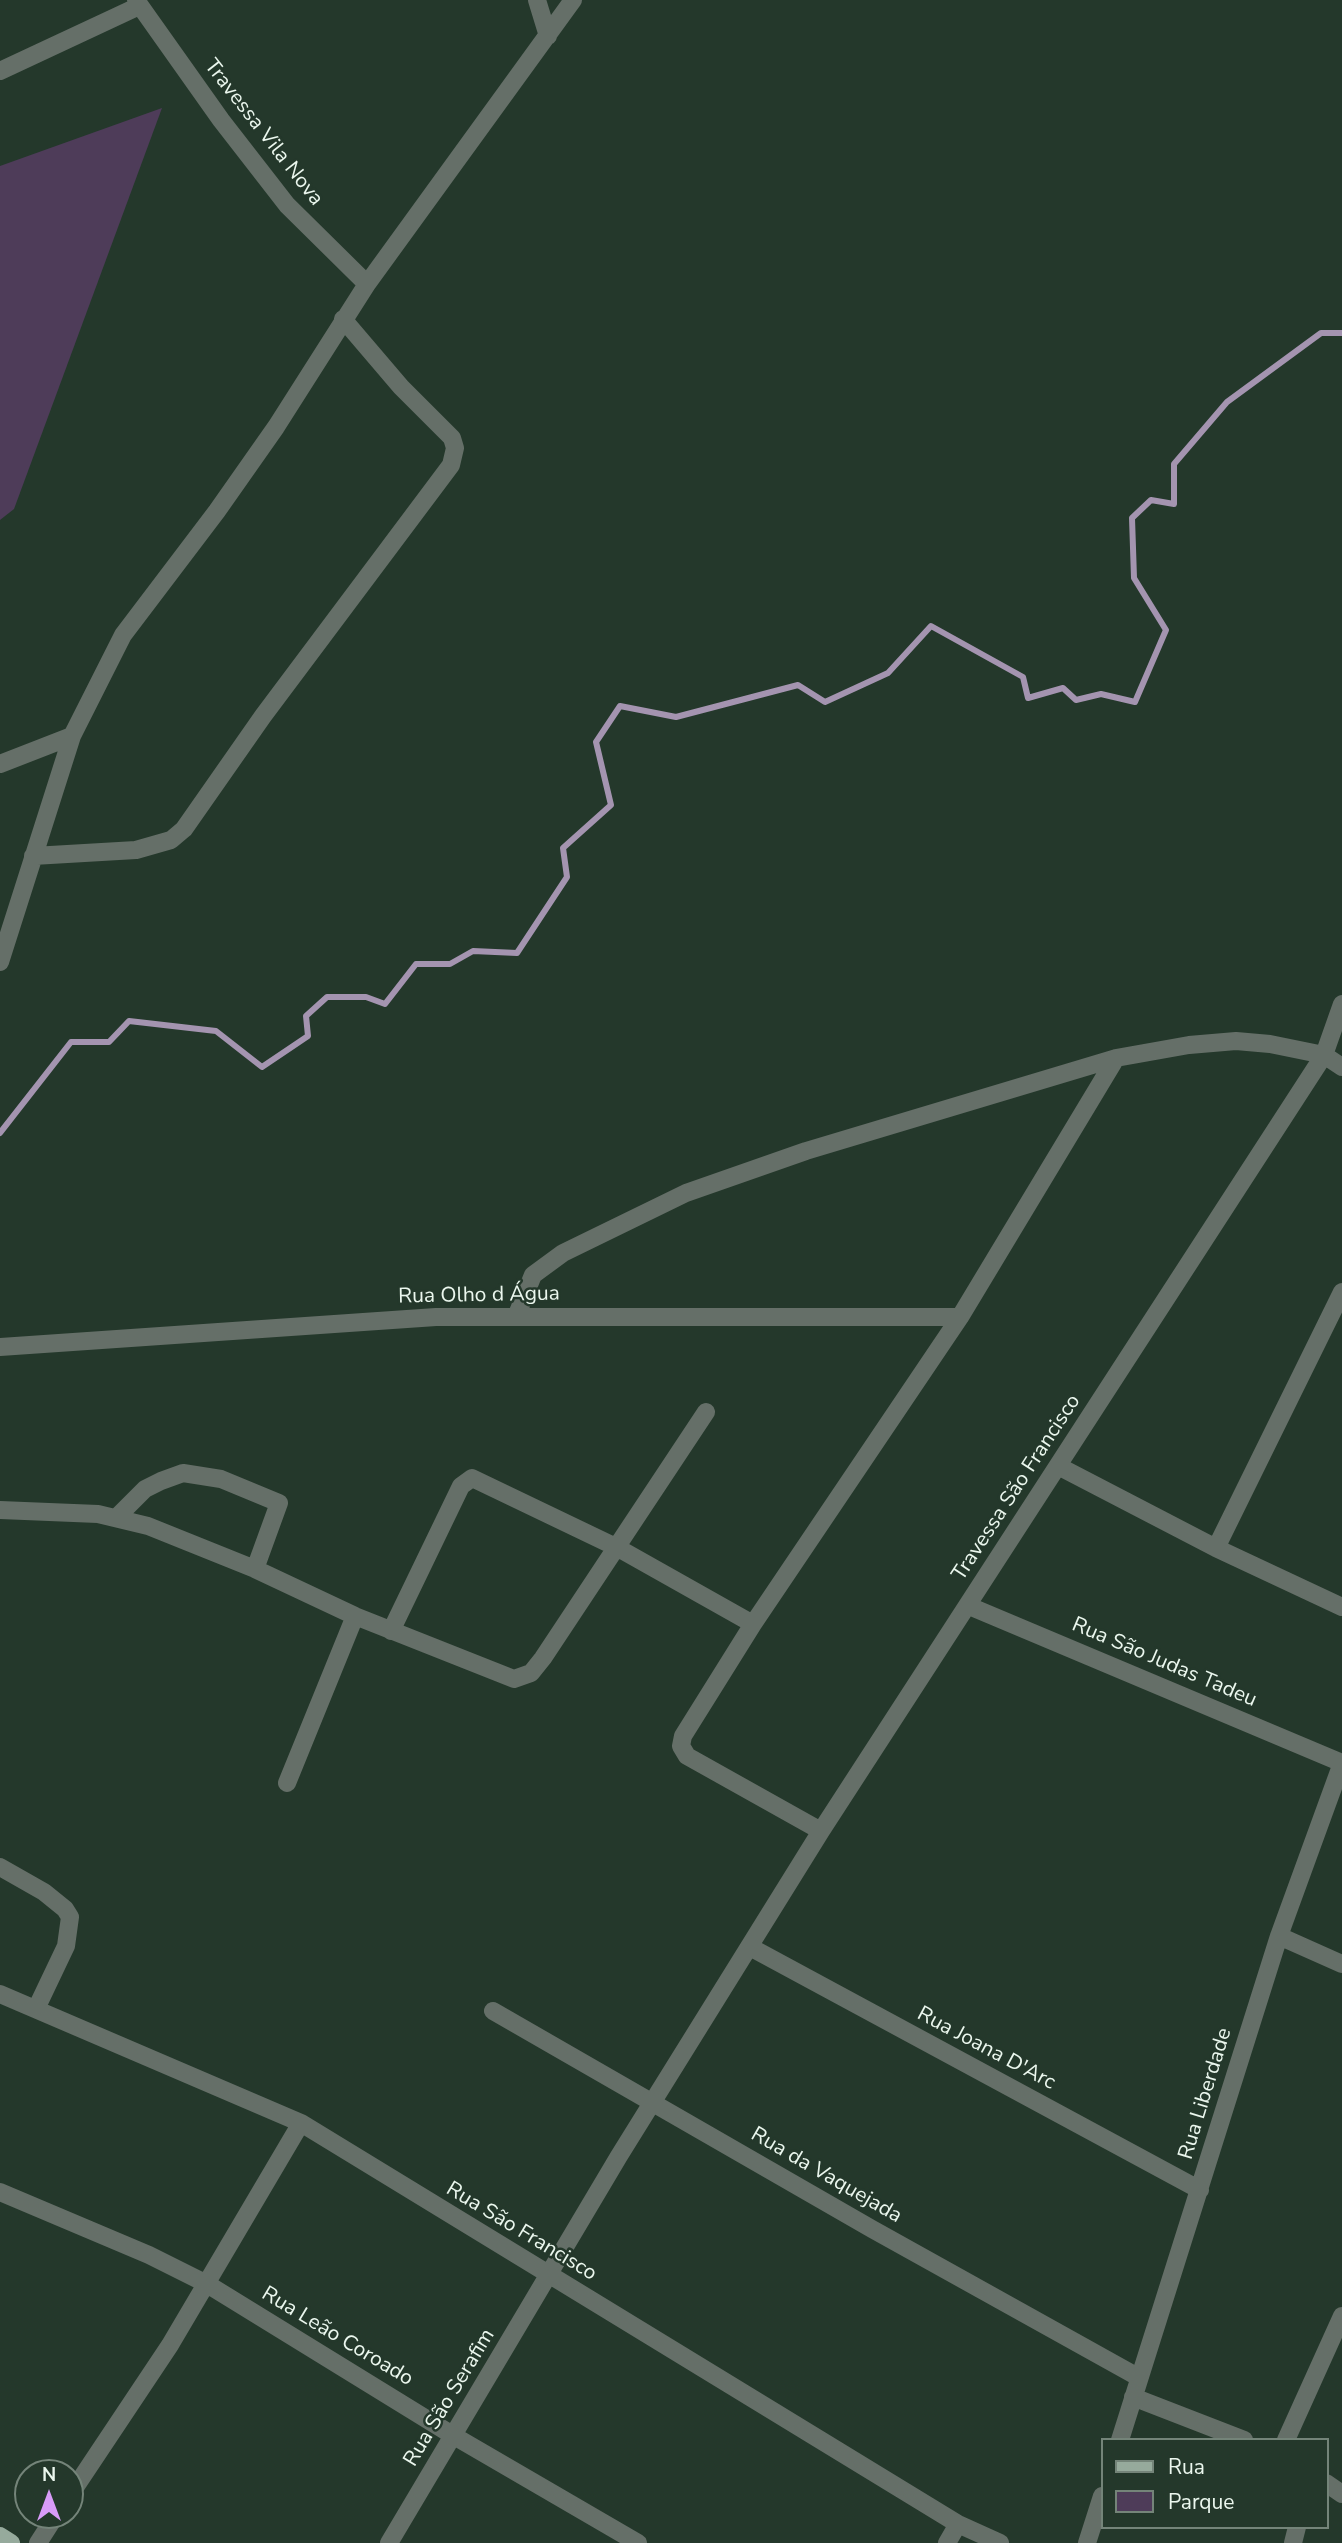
<!DOCTYPE html>
<meta charset="utf-8">
<style>
body{margin:0}
#map{position:relative;width:1342px;height:2543px;overflow:hidden;background:#24382b;font-family:"Nunito Sans",sans-serif}
canvas{display:block}
.legend{position:absolute;left:1101px;top:2438px;width:228px;height:91px;box-sizing:border-box;background:#24382b;border:2px solid #748479;margin:0;padding:9px 12px;list-style:none;font-size:21px;color:#ebf7ee}
.legend li{display:flex;align-items:center;gap:14px;height:35px}
.legend b{width:35px;border:2px solid #748479}
.north{position:absolute;left:14px;top:2459px;width:70px;height:70px;box-sizing:border-box;background:#24382b;border:2px solid #748479;border-radius:50%;rotate:0deg;font-size:19px;font-weight:700;line-height:28px;text-align:center;color:#ebf7ee}
.north::after{content:'';display:block;margin:auto;width:24px;height:32px;background:#d89bf8;clip-path:polygon(50% 0,100% 100%,50% 72%,0 100%)}
</style>
<div id="map">
<canvas width="1342" height="2543"></canvas>
<ul class="legend">
<li><b style="height:9px;background:#96aa9c"></b>Rua</li>
<li><b style="height:19px;background:#4e3c59"></b>Parque</li>
</ul>
<div class="north">N</div>
</div>
<script>
const context = document.querySelector('canvas').getContext('2d');
context.lineJoin = 'round';
function paint(path, color) {
  context.fillStyle = color;
  context.fill(path, 'evenodd');
}
function poly(rows) {
  const path = new Path2D();
  for (const r of rows) {
    path.moveTo(r[0], r[1]);
    for (let i = 2; i < r.length; i += 2) path.lineTo(r[i], r[i + 1]);
  }
  return path;
}
function strokePath(path, color, width, dash) {
  context.strokeStyle = color;
  context.lineWidth = width;
  context.lineCap = dash ? 'butt' : 'round';
  context.setLineDash(dash || []);
  context.stroke(path);
}
function label(font, color, halo, rows, align = 'center') {
  context.font = font + ' "Nunito Sans",sans-serif';
  context.lineWidth = 5;
  context.setLineDash([]);
  context.textBaseline = 'middle';
  context.strokeStyle = halo;
  context.fillStyle = color;
  for (const [text, x, y, turn = 0] of rows) {
    context.save();
    context.translate(x, y);
    context.rotate((+turn || 0) * Math.PI / 180);
    context.textAlign = isNaN(turn) ? turn : align;
    if (halo) context.strokeText(text, 0, 0);
    context.fillText(text, 0, 0);
    context.restore();
  }
}
paint(poly([
 [162,108,14,509,0,520,0,166]
]), '#4e3c59');
strokePath(poly([
 [0,1133,71,1042,109,1042,129,1021,216,1031,262,1067,308,1036,306,1016,327,997,366,997,385,1004,416,964,450,964,473,951,517,953,567,877,563,848,611,805,596,742,620,706,676,717,798,685,825,702,888,673,931,626,1023,677,1028,698,1063,688,1076,700,1101,694,1135,702,1166,630,1134,578,1132,518,1151,500,1174,504,1174,464,1227,402,1321,333,1342,333]
]), '#a494b0', 6);
strokePath(poly([
 [136,0,221,120,287,205,367,284],
 [537,0,548,36],
 [0,71,139,6],
 [0,764,72,736],
 [33,856,136,850,171,840,184,829,263,716,451,465,455,448,452,438,401,387,343,319],
 [0,962,72,736,123,635,217,511,276,427,367,284,573,0],
 [516,1317,533,1275,563,1253,686,1193,806,1151,1116,1058,1189,1045,1236,1041,1270,1044,1324,1055,1342,1067],
 [0,1347,436,1317,960,1317],
 [1060,1467,1216,1548,1342,1607],
 [0,1510,98,1514,148,1526,255,1569,355,1616,514,1679,531,1673,543,1658,706,1412],
 [117,1517,145,1489,161,1481,183,1473,221,1479,279,1503,255,1569],
 [1216,1548,1342,1292],
 [969,1606,1342,1763],
 [391,1631,461,1486,472,1478,618,1548,753,1624],
 [287,1783,355,1616],
 [821,1831,687,1756,681,1746,683,1736,753,1624,960,1317,1116,1058],
 [0,1867,44,1892,65,1909,70,1917,66,1946,36,2009],
 [1279,1936,1342,1964],
 [750,1947,1200,2190],
 [0,1994,301,2123,958,2524,1000,2543],
 [493,2011,872,2229,1138,2377],
 [0,2192,149,2255,207,2284,454,2436,638,2543],
 [1133,2397,1244,2440],
 [1120,2440,1279,1936,1342,1763],
 [1286,2440,1342,2316],
 [1326,2483,1342,2494],
 [70,2495,170,2345,301,2123],
 [38,2543,56,2515],
 [389,2543,619,2156,821,1831,1324,1055,1342,1004],
 [947,2543,958,2524],
 [1087,2543,1102,2496],
 [1293,2543,1297,2527]
]), '#656f68', 18);
strokePath(poly([
 [0,2536,11,2543]
]), '#96aa9c', 18);
label('21px', '#ebf7ee', '#24382b', [
 ["Travessa Vila Nova",263,133,52],
 ["Rua Olho d Água",479,1296,-1],
 ["Travessa São Francisco",1017,1488,-57],
 ["Rua São Judas Tadeu",1164,1663,23],
 ["Rua Joana D'Arc",986,2049,28],
 ["Rua Liberdade",1206,2094,-73],
 ["Rua da Vaquejada",826,2176,30],
 ["Rua São Francisco",521,2232,31],
 ["Rua Leão Coroado",337,2337,31],
 ["Rua São Serafim",450,2398,-59]
]);
</script>
